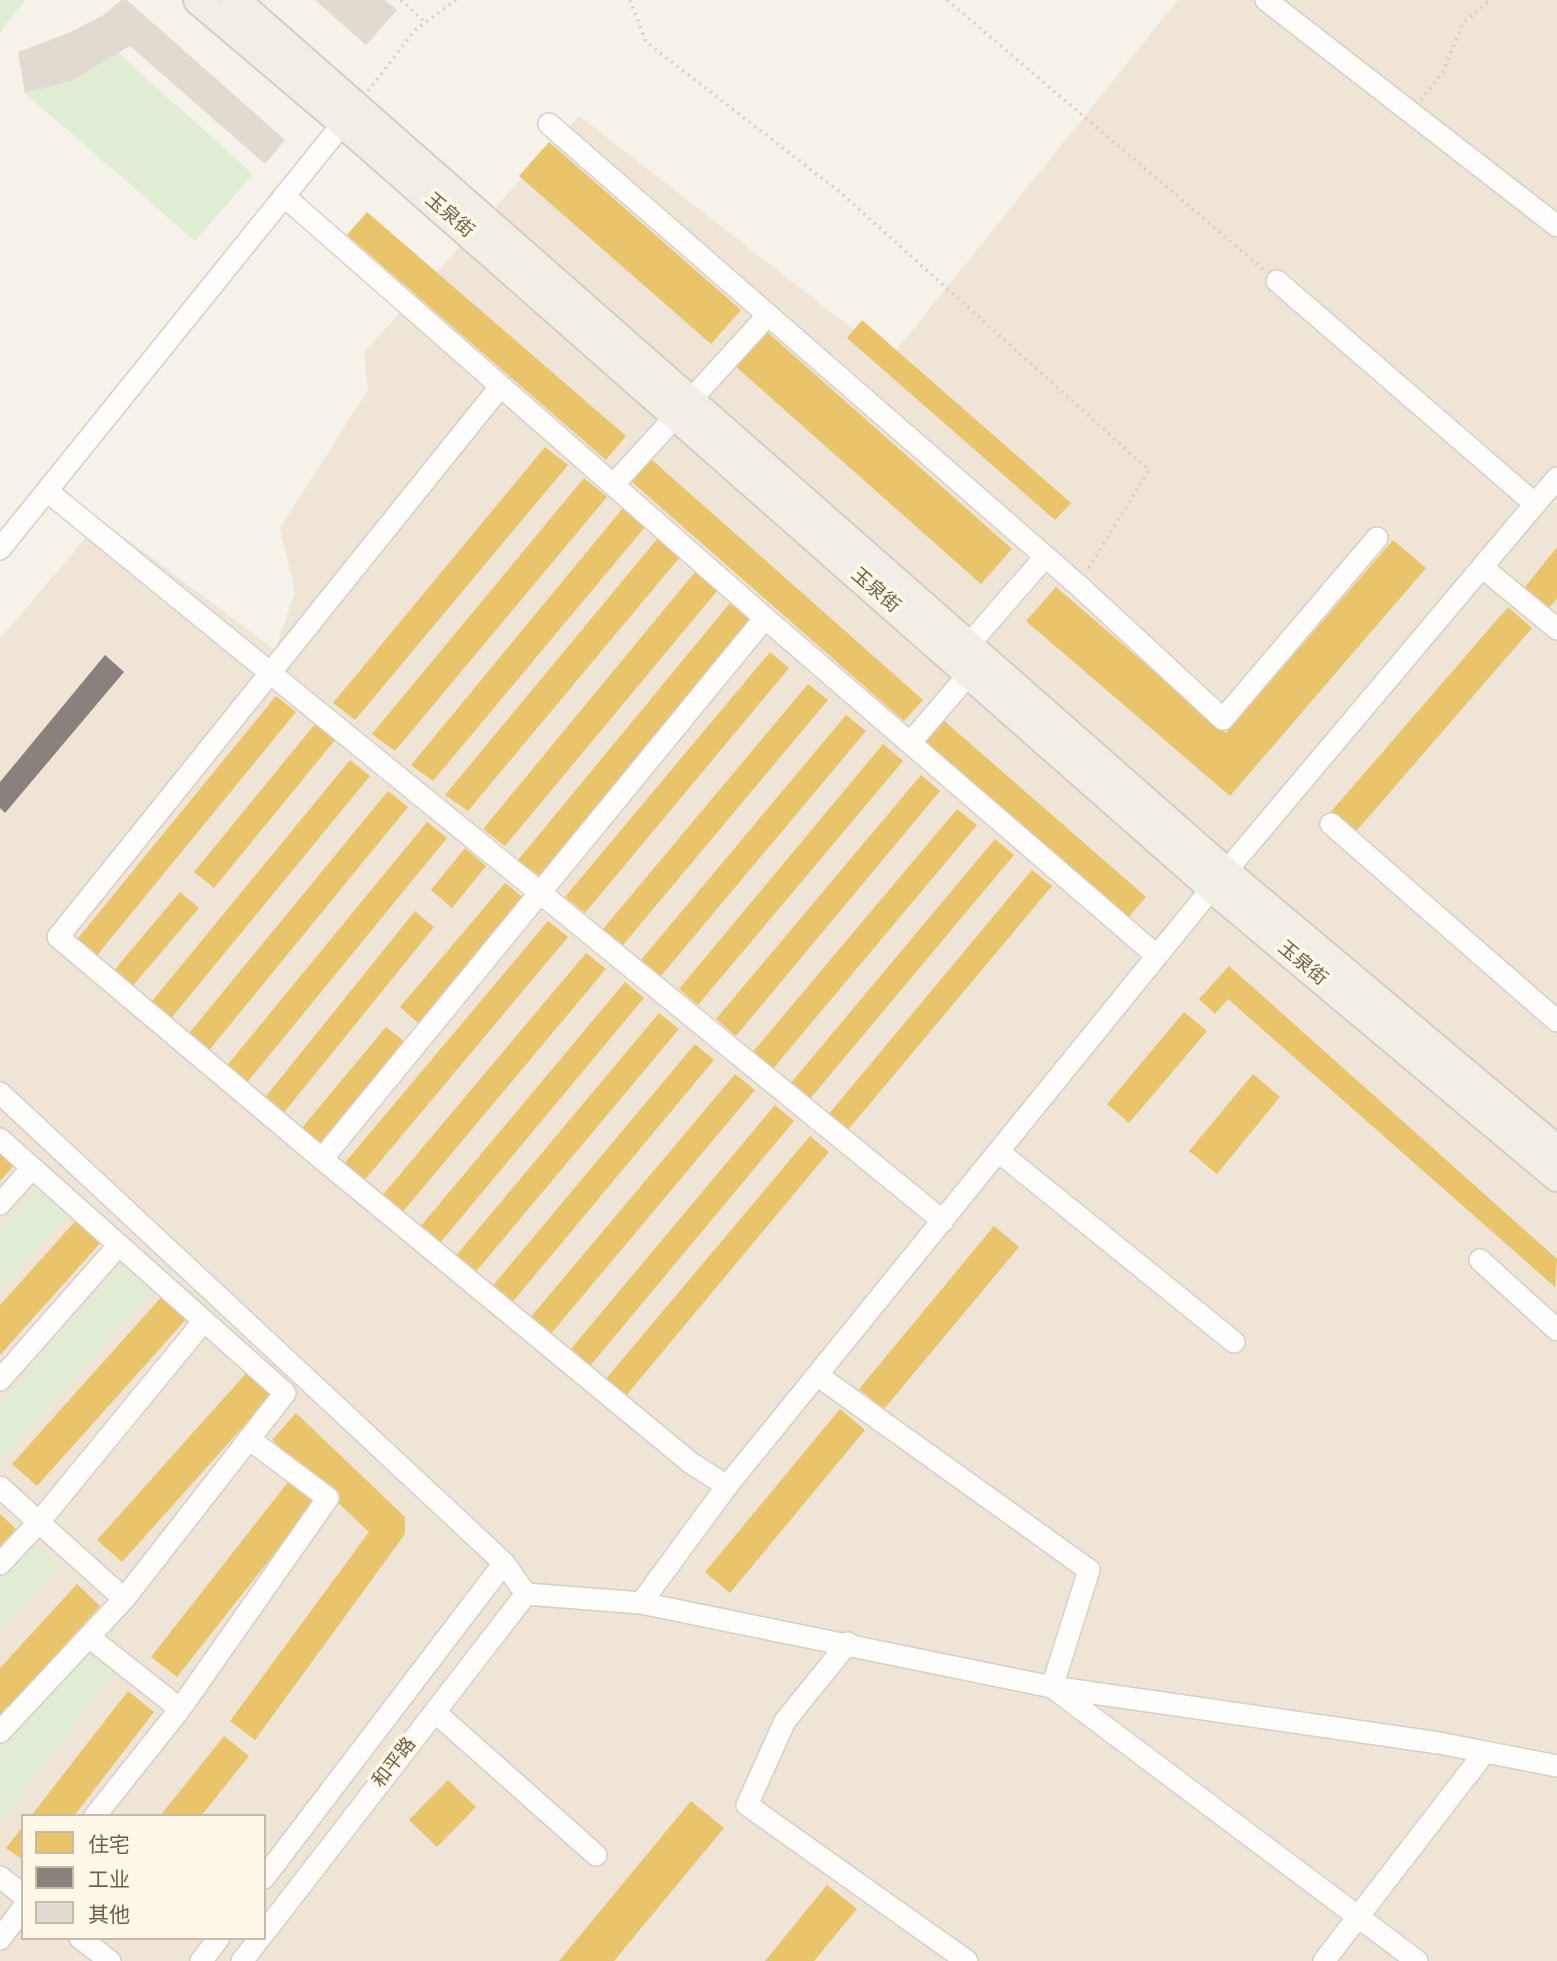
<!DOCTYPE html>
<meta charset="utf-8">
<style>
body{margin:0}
#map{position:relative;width:1557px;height:1961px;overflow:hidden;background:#f5f2e9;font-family:Roboto,"Noto Sans SC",sans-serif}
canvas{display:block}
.legend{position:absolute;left:21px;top:1814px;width:245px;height:126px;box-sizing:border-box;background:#fef8e8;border:2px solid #c6baa9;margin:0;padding:9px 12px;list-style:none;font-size:21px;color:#725c4a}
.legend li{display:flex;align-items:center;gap:14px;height:35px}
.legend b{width:35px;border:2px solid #c6baa9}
</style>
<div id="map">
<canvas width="1557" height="1961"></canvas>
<ul class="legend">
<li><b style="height:19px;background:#e9c46a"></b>住宅</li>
<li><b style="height:19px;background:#8a817c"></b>工业</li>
<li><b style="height:19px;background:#e1dad0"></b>其他</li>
</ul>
</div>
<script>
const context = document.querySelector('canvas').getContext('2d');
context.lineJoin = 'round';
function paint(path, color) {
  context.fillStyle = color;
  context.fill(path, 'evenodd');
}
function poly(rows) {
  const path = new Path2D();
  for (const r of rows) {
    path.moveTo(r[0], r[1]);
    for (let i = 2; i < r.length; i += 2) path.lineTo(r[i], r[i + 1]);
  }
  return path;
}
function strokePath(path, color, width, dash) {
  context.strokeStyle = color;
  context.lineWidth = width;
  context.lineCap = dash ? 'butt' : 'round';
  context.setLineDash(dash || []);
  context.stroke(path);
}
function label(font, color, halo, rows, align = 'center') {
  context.font = font + ' Roboto,"Noto Sans SC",sans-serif';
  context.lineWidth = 7;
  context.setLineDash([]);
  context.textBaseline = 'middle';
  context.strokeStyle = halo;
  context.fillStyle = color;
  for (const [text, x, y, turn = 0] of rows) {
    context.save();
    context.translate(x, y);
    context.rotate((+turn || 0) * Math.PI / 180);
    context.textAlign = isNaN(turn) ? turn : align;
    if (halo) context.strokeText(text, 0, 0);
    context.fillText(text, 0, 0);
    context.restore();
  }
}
paint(poly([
 [1178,0,1557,0,1557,1961,0,1961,0,639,101,520,275,650,295,592,280,528,368,390,364,352,579,116,890,358],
 [23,1816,264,1816,264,1938,23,1938]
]), '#eee5d6');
paint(poly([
 [0,0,25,0,0,32],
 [118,53,253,174,195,241,25,93,71,81],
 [40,1188,69,1214,0,1291,0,1232],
 [124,1264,153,1291,4,1457,0,1454,0,1403],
 [34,1542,59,1565,0,1630,0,1580],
 [88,1653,113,1669,111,1678,0,1822,0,1751]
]), '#e0ecd4');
paint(poly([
 [549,142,741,310,711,344,519,176],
 [367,212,626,436,606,460,347,235],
 [862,320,1071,503,1055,520,847,338],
 [766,331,1012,549,981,584,735,366],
 [545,447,568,465,355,720,333,703],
 [651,459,923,700,904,721,632,482],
 [584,478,607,497,395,751,372,734],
 [623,508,645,527,433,781,411,765],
 [658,538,680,557,468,811,445,795],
 [1393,540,1426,568,1230,796,1026,621,1056,587,1226,733],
 [1557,547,1557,598,1547,611,1522,591],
 [695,572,717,591,505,846,483,829],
 [730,603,753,622,540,876,518,860],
 [1508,607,1532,628,1353,835,1329,814],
 [770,652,789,668,585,913,565,897],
 [808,684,828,700,623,945,603,929],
 [276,696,296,712,94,959,74,943],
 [846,715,866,731,661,976,641,960],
 [942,719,1146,897,1126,920,922,742],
 [315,724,335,740,214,888,194,872],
 [883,744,903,761,698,1005,679,989],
 [350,760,370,776,168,1022,148,1006],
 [921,775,940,791,736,1036,716,1019],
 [388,791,408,807,206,1054,186,1037],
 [957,809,977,825,772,1070,752,1053],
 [427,822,447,838,245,1085,225,1068],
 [995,839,1014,855,809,1100,790,1084],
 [465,848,486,866,452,908,431,890],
 [1032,870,1052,886,847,1131,828,1115],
 [505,883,524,898,418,1023,400,1007],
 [180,892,199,908,130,989,111,974],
 [415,911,434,927,282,1115,263,1100],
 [548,921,568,937,363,1182,343,1165],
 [586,953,606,969,401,1214,381,1197],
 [1229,966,1557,1259,1555,1287,1228,999,1215,1014,1199,999],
 [625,982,644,998,440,1243,420,1227],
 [1184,1012,1207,1031,1129,1123,1107,1104],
 [659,1013,679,1029,474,1274,454,1258],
 [386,1027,405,1042,320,1145,301,1129],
 [695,1044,714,1060,510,1305,490,1289],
 [735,1074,755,1090,550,1335,530,1318],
 [1253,1074,1280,1097,1217,1174,1189,1151],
 [775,1105,794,1121,590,1366,570,1350],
 [810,1136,829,1152,625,1397,605,1380],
 [0,1142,19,1160,0,1181],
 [79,1217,104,1239,0,1355,0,1305],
 [994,1226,1019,1247,884,1409,859,1389],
 [164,1294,189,1316,37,1486,12,1464],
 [249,1370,274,1392,122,1562,97,1540],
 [840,1409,865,1430,730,1593,705,1572],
 [296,1413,405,1517,405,1534,255,1740,230,1721,369,1532,272,1440],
 [292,1477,318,1498,177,1677,151,1657],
 [0,1514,16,1529,0,1546],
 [77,1584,100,1606,0,1716,0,1668],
 [128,1691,154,1712,74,1816,31,1816],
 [224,1736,249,1756,201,1816,160,1816],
 [448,1780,476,1807,437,1847,409,1820],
 [691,1801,724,1828,614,1961,559,1961],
 [23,1826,23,1860,6,1848],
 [827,1885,857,1909,814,1961,765,1961]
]), '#e9c46a');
paint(poly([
 [105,655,124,672,5,813,0,808,0,782]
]), '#8a817c');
paint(poly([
 [121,0,127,0,285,140,265,164,130,46,71,81,25,93,18,52,71,32,104,15],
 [315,0,385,0,397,10,366,45]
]), '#e1dad0');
const minor = poly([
 [1266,0,1557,226],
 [549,124,1078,585,1223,719,1377,538],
 [284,196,765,618],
 [1277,281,1535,504],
 [500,387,58,937,322,1159,691,1463,727,1486],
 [613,485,768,315],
 [47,491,943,1221],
 [0,549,352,112],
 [1482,567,1557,629],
 [959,656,1045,557],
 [910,743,969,674],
 [1331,824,1557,1021],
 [0,1093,504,1563,526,1594,641,1603,727,1486,1212,888,1557,478],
 [0,1139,285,1393,124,1599,0,1732],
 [999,1152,1234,1342],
 [322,1159,765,618,1157,956],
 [0,1204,32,1168],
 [1480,1260,1557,1330],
 [817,1375,1089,1570,1052,1687,1417,1961],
 [0,1380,119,1245],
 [0,1487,124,1599],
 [0,1564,39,1522,204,1321],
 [641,1603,1052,1687,1439,1743,1557,1766],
 [89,1637,180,1709],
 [848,1643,785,1721,747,1805,967,1961],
 [435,1712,596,1855],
 [95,1816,180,1709,328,1498,249,1439],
 [0,1877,23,1895],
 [264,1878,504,1563],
 [264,1933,526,1594],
 [80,1938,110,1961],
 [0,1939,23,1908],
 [201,1961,219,1938],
 [242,1961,260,1938],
 [1324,1961,1485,1752]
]);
const major = poly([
 [198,0,343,123,1212,888,1557,1177],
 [235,0,1226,872,1557,1150]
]);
strokePath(minor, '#d4cfc7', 24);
strokePath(major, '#d4cdc5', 32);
strokePath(poly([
 [401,0,425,22],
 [630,0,646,42,841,193,1149,470,1087,571],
 [947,0,1265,271],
 [368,91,415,30,456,0],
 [1421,100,1443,72,1463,23,1490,0]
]), '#d7d0ca', 3.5, [2, 5]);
strokePath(minor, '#fefdfc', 21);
strokePath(major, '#f1eee5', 28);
label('19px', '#725c4a', '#fef8e8', [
 ["玉泉街",449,216,41],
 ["玉泉街",875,591,41],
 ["玉泉街",1302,964,40],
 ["和平路",395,1763,-52]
]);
</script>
